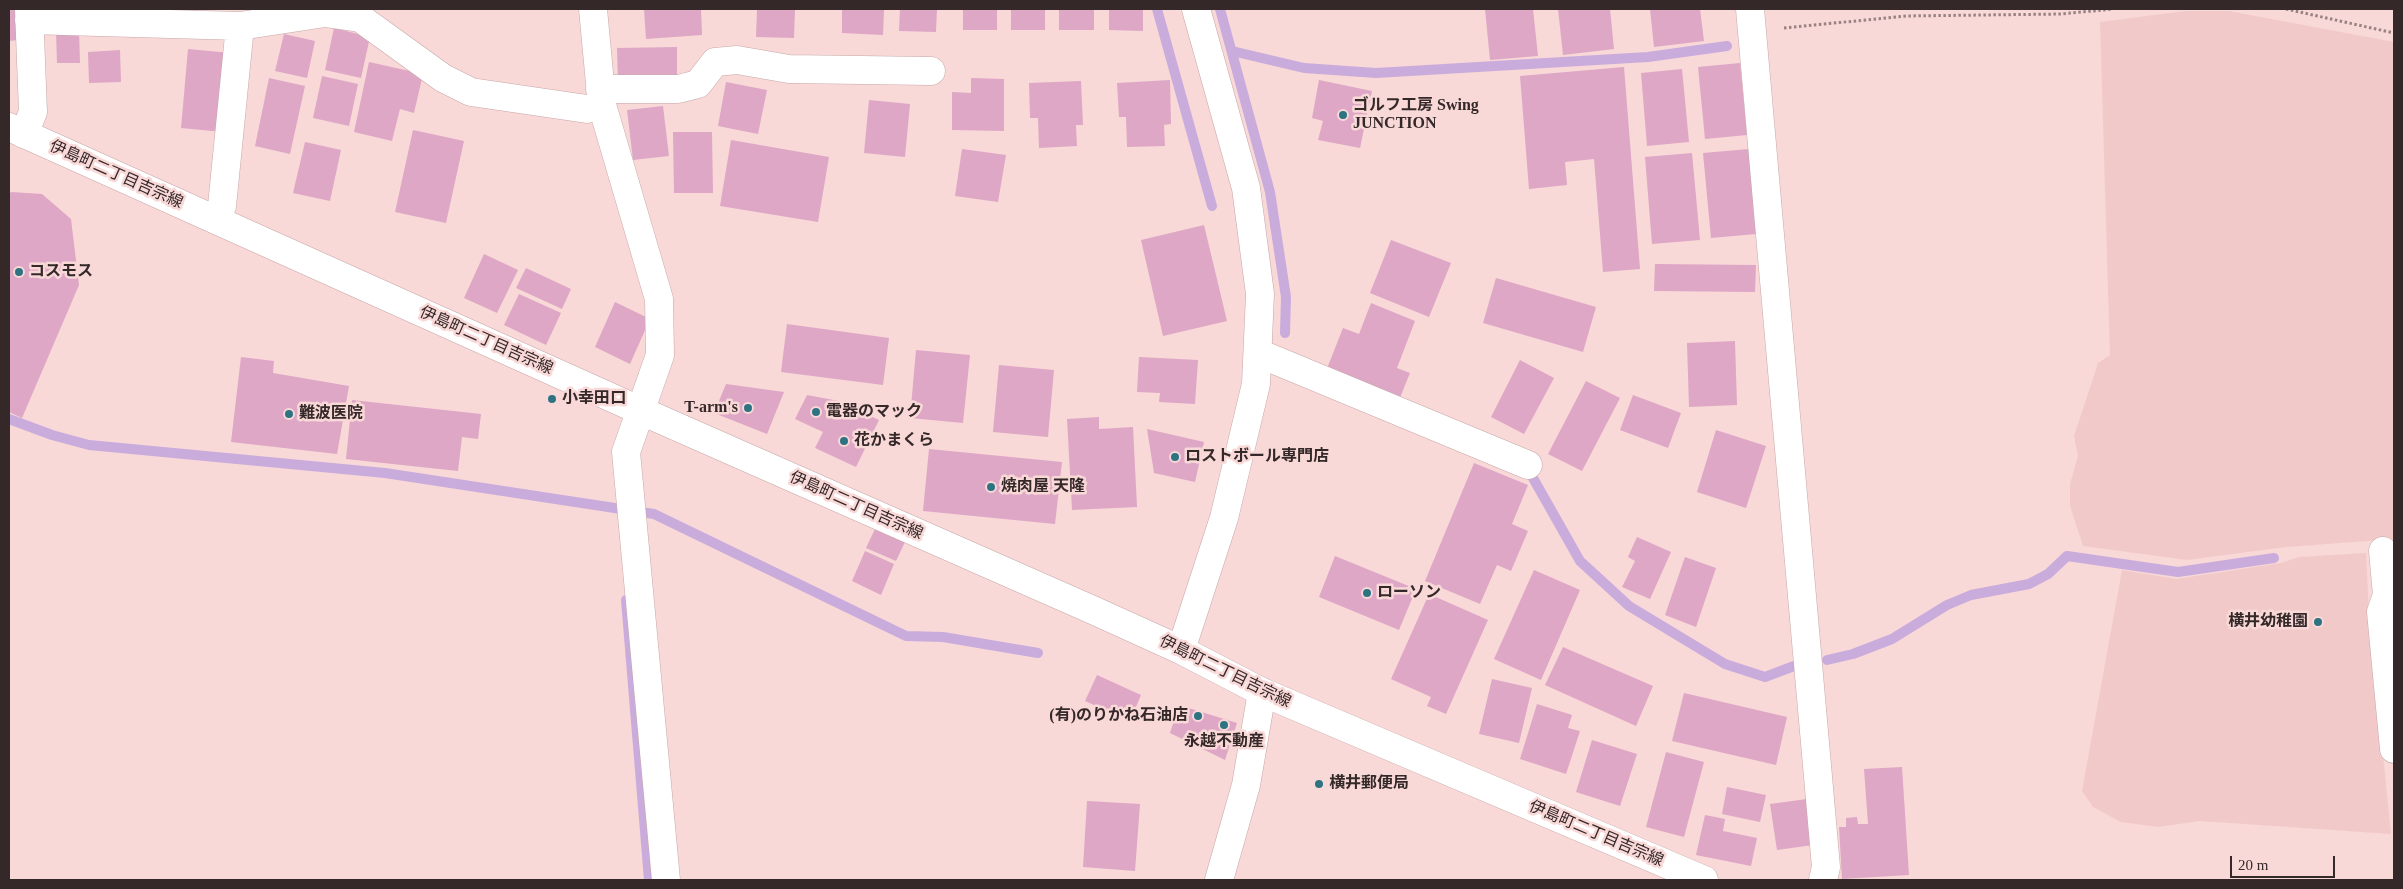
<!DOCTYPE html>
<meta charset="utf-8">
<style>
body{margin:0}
#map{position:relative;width:2403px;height:889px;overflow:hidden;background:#f9d8d8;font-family:"Times New Roman",serif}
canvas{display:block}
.frame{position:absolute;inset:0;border:10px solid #342828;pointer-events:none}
.scale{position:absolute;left:2230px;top:856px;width:105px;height:22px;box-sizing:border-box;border:2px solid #342828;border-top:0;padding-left:6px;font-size:15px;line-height:18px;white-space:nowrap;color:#342828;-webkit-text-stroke:4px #f9d8d8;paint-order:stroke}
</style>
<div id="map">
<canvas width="2403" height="889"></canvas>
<div class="frame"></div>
<div class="scale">20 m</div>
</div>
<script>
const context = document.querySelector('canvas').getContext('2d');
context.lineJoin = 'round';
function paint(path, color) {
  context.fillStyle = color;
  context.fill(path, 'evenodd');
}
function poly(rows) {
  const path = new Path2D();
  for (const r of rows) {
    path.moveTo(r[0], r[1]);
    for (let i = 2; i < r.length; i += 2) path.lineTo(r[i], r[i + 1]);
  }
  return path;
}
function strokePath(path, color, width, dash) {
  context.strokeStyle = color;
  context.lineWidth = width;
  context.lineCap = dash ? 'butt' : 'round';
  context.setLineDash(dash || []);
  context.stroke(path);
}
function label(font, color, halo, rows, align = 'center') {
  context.font = font + ' "Times New Roman","Noto Sans JP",serif';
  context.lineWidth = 5;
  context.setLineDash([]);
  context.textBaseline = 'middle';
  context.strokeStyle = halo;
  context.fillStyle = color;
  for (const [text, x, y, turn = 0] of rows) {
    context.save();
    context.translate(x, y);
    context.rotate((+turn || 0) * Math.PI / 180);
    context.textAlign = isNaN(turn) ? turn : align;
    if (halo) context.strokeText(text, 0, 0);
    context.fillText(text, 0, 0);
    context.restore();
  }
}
paint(poly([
 [2185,11,2229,11,2394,42,2394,539,2286,547,2187,560,2083,546,2070,506,2070,484,2078,456,2074,436,2098,363,2110,355,2100,22],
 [2366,553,2369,615,2391,834,2200,821,2158,827,2121,822,2093,807,2082,791,2122,570,2176,579,2281,563,2299,557]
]), '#f2c9c9');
strokePath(poly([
 [1157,9,1212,206],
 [1220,9,1270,192,1286,297,1285,333],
 [1232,51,1304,68,1376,73,1648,57,1727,46],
 [9,419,52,435,89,445,385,473,654,514,906,636,943,637,1038,653],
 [1533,478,1580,561,1629,606,1725,664,1765,677,1794,666],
 [626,600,649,880],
 [1827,660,1853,654,1892,639,1947,605,1971,595,2029,584,2048,574,2067,556,2178,572,2274,558]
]), '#c9acdc', 10);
paint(poly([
 [9,9,17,9,18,40,9,41],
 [149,9,198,9,198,14,149,16],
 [644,9,701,9,702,35,646,39],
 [757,9,795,9,794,38,756,37],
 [842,9,884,9,883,35,842,33],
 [900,9,937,9,936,32,899,31],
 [963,9,997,9,997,30,963,30],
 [1011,9,1045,9,1045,30,1011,30],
 [1059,9,1094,9,1094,30,1059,30],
 [1109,9,1143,9,1143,31,1109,30],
 [1485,9,1533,9,1538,56,1490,60],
 [1558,9,1610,9,1614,49,1563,55],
 [1650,9,1700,9,1704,41,1654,47],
 [334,28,370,37,361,78,325,70],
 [56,31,79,31,80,63,57,63],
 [284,34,315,41,307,78,275,71],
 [677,47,677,80,618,81,617,48],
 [188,49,231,53,223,132,181,128],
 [120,50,121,82,89,83,88,52],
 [369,62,423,74,414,113,400,109,392,141,354,132],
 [1740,63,1747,135,1705,139,1698,67],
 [1624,67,1640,269,1603,272,1594,159,1565,162,1567,185,1529,189,1520,76],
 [1682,69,1689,142,1647,146,1641,73],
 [322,76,358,84,349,126,313,118],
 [269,78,305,86,290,154,255,146],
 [971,78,1004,79,1004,131,952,130,952,92,971,93],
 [1170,80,1171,124,1164,125,1165,146,1127,147,1126,117,1119,117,1117,83],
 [1319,80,1372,91,1360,148,1318,140,1323,121,1312,118],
 [1081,81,1083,125,1076,125,1077,146,1039,148,1038,118,1030,118,1029,83],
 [726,82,767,90,758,134,718,126],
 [869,100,910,104,905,157,864,153],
 [663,106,669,156,633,160,627,110],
 [413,130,464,141,446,223,395,212],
 [673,132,712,132,713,193,674,193],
 [731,140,829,157,818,222,720,206],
 [305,142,341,150,330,201,293,193],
 [962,149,1006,155,998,202,955,196],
 [1749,149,1756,234,1711,238,1703,153],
 [1692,153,1700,240,1652,244,1645,157],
 [11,192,42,194,71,219,79,285,22,418,9,412,9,194],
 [1204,225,1227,321,1163,336,1141,240],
 [1391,240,1451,263,1429,317,1370,293],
 [484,254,518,270,497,313,464,298],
 [1655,264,1756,265,1755,292,1654,291],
 [526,268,571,289,562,309,516,288],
 [1496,278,1596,307,1583,352,1483,323],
 [519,294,561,313,546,345,504,325],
 [615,302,650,319,630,364,595,347],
 [1371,303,1415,321,1397,368,1410,373,1399,400,1326,371,1343,328,1359,334],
 [787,324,889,338,883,385,781,372],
 [1735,341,1737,405,1689,407,1687,343],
 [916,350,970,355,963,423,910,418],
 [241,357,274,361,273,373,349,386,337,454,231,442],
 [1139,357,1198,360,1195,404,1159,402,1160,393,1137,392],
 [1520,360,1554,378,1524,434,1491,417],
 [999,365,1054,370,1048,437,993,432],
 [1586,381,1620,398,1582,471,1548,454],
 [726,384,784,392,767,434,714,413],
 [807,395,839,401,879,420,856,467,815,448,823,432,795,419],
 [1633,395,1681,413,1668,448,1620,430],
 [352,400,481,414,478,439,462,437,458,471,346,459],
 [1099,417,1099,429,1133,427,1137,507,1072,510,1067,419],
 [1147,429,1204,442,1195,482,1154,473],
 [1716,430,1766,446,1746,508,1697,492],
 [929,449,1062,462,1055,524,923,511],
 [1474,463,1528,485,1512,524,1528,531,1511,571,1497,565,1480,604,1425,581],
 [875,529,905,542,896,561,866,548],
 [1637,537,1671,552,1650,599,1622,587,1635,561,1628,557],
 [865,551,894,564,881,595,852,581],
 [1335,556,1416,589,1399,630,1319,597],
 [1685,557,1716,568,1696,627,1665,615],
 [1534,570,1580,590,1541,680,1494,659],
 [1429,594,1488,620,1446,714,1427,706,1431,697,1391,679],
 [1563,647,1653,686,1636,726,1545,685],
 [1097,675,1141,695,1130,721,1085,701],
 [1492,679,1532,688,1519,743,1479,734],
 [1684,693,1787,717,1776,765,1672,741],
 [1537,704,1572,715,1568,728,1580,731,1566,774,1520,759],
 [1179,705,1237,723,1225,760,1170,733],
 [1592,740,1637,754,1620,806,1576,792],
 [1666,752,1704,762,1684,837,1646,827],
 [1902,767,1909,875,1842,879,1839,827,1846,827,1846,818,1857,817,1858,824,1868,824,1864,769],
 [1727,787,1766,795,1760,822,1722,814],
 [1807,799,1813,845,1777,850,1770,804],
 [1087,801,1140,804,1135,871,1083,867],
 [1705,815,1725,819,1723,831,1757,838,1751,866,1696,855]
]), '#dda7c5');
const street = poly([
 [593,9,602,105,659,299,660,355,626,452,666,880],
 [1750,9,1826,867,1823,880],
 [29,20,240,26,325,13,360,18,443,78,471,92,587,109,602,105],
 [600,89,678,89,698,84,715,62,737,60,789,69,931,71],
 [24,134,33,112,29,9],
 [216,220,222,206,240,26],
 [1258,353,1528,465],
 [2383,551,2387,595,2381,612,2394,749],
 [1219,880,1246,785,1262,692]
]);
const secondary = poly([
 [9,127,639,410,1095,611,1181,650,1262,692,1704,880],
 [1181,650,1224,518,1256,384,1260,294,1246,188,1196,9]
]);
strokePath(street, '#c7a7a7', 29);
strokePath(secondary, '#c7a7a7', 29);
strokePath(poly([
 [2286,9,2394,33],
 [1784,28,1906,16,2061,14,2113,9]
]), '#998282', 3, [2.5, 2.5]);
strokePath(street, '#fff', 28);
strokePath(secondary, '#fff', 28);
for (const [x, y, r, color] of [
 [1343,115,5,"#2d7381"],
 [19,272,5,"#2d7381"],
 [552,399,5,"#2d7381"],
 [748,408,5,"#2d7381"],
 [816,412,5,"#2d7381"],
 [289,414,5,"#2d7381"],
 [844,441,5,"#2d7381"],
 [1175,457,5,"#2d7381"],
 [991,487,5,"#2d7381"],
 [1367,593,5,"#2d7381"],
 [2318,622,5,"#2d7381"],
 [1198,716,5,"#2d7381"],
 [1224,725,5,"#2d7381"],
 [1319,784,5,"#2d7381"]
]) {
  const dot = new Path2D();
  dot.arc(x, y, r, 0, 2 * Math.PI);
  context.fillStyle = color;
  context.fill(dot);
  strokePath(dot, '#f9d8d8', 2);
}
label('bold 16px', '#342828', '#f9d8d8', [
 ["ゴルフ工房 Swing",1353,106],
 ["JUNCTION",1353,124],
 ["コスモス",29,272],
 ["小幸田口",562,399],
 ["T-arm's",738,408,"right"],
 ["電器のマック",826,412],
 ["難波医院",299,414],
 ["花かまくら",854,441],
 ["ロストボール専門店",1185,457],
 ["焼肉屋 天隆",1001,487],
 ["ローソン",1377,593],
 ["横井幼稚園",2308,622,"right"],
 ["(有)のりかね石油店",1188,716,"right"],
 ["永越不動産",1224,742,"center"],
 ["横井郵便局",1329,784]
], 'left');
label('16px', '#342828', '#f9d8d8', [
 ["伊島町二丁目吉宗線",116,175,24],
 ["伊島町二丁目吉宗線",486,341,24],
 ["伊島町二丁目吉宗線",856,506,24],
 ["伊島町二丁目吉宗線",1225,672,26],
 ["伊島町二丁目吉宗線",1596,834,23]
]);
</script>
